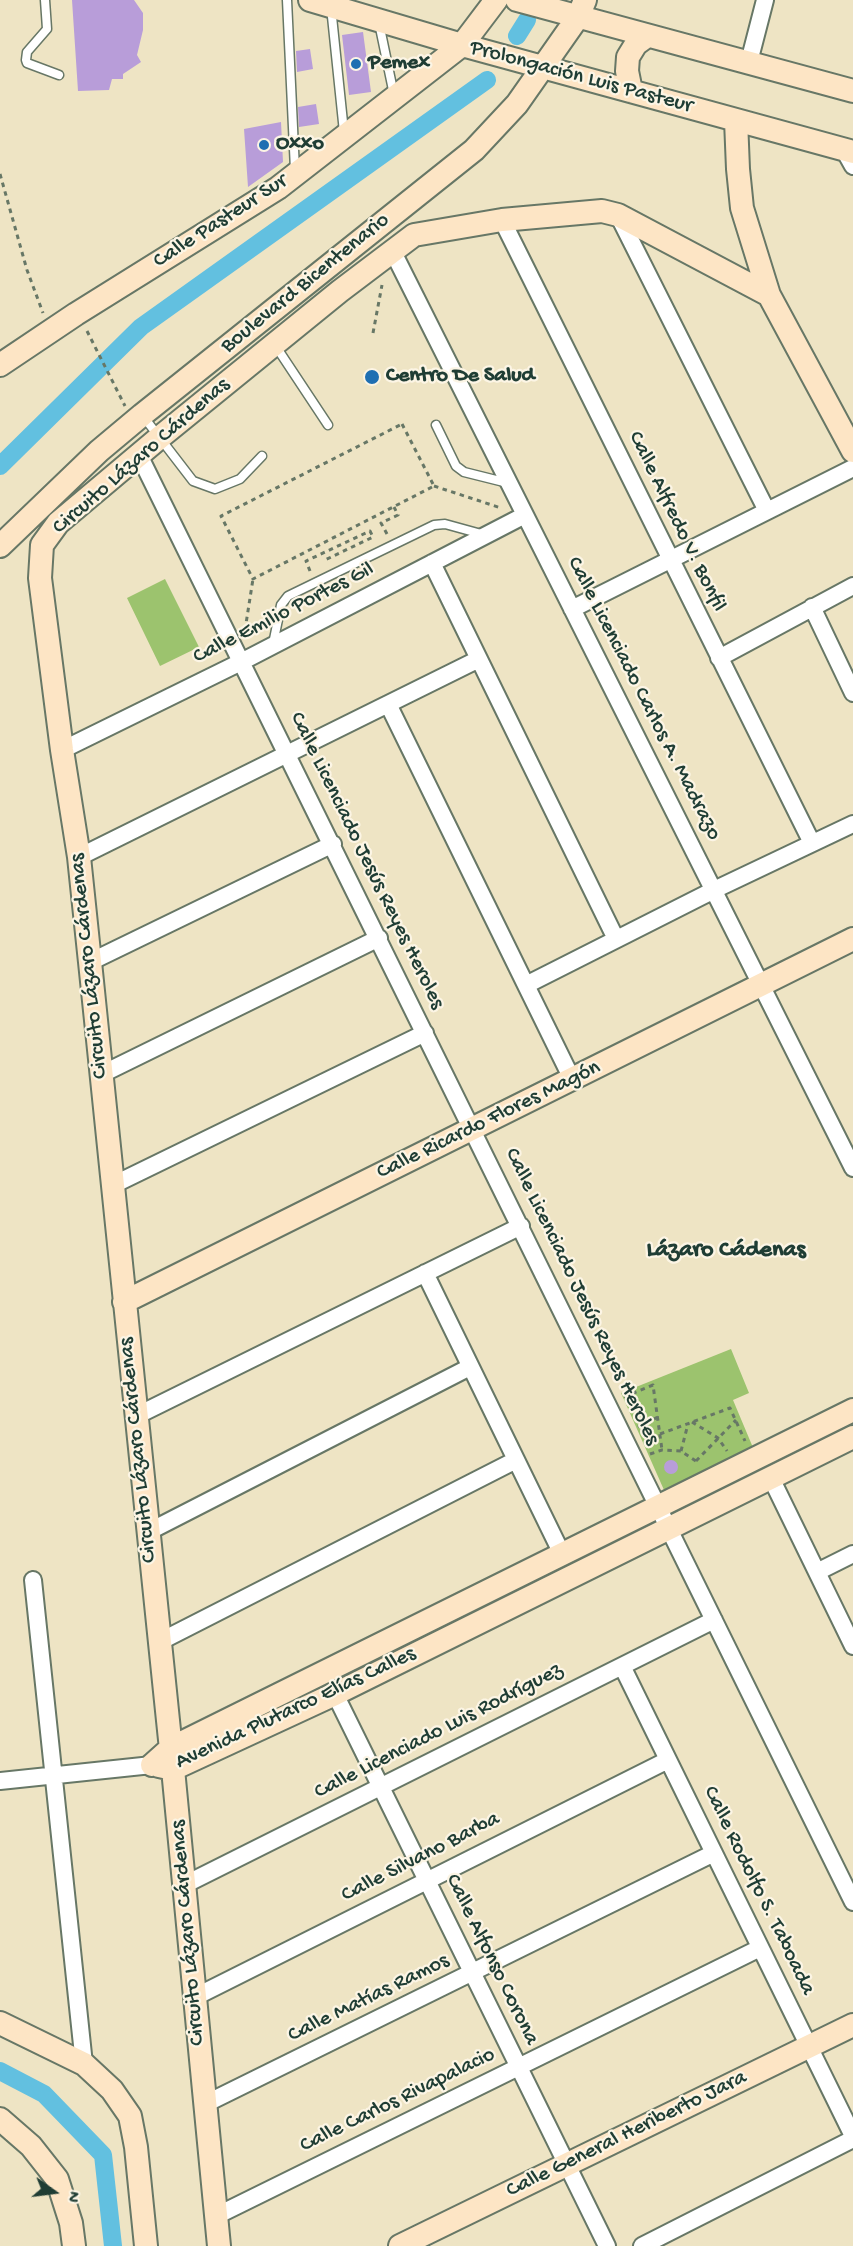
<!DOCTYPE html>
<meta charset="utf-8">
<style>
body{margin:0}
#map{position:relative;width:853px;height:2246px;overflow:hidden;background:#eee4c4;font-family:"Gochi Hand",sans-serif}
canvas{display:block}
.north{position:absolute;left:24px;top:2162px;width:60px;height:60px;-webkit-text-stroke:4px #fcf5e5;paint-order:stroke;rotate:104deg;font-size:16px;font-weight:700;line-height:24px;text-align:center;color:#1f3d34}
.north::after{content:'';display:block;margin:auto;width:21px;height:27px;background:#1f3d34;clip-path:polygon(50% 0,100% 100%,50% 72%,0 100%)}
</style>
<div id="map">
<canvas width="853" height="2246"></canvas>
<div class="north">N</div>
</div>
<script>
const context = document.querySelector('canvas').getContext('2d');
context.lineJoin = 'round';
function paint(path, color) {
  context.fillStyle = color;
  context.fill(path, 'evenodd');
}
function poly(rows) {
  const path = new Path2D();
  for (const r of rows) {
    if (r.length === 3) {
      path.moveTo(r[0] + r[2], r[1]);
      path.arc(r[0], r[1], r[2], 0, 2 * Math.PI);
      continue;
    }
    path.moveTo(r[0], r[1]);
    for (let i = 2; i < r.length; i += 2) path.lineTo(r[i], r[i + 1]);
  }
  return path;
}
function strokePath(path, color, width, dash) {
  context.strokeStyle = color;
  context.lineWidth = width;
  context.lineCap = dash ? 'butt' : 'round';
  context.setLineDash(dash || []);
  context.stroke(path);
}
function label(font, color, halo, rows, align = 'center') {
  context.font = font + ' "Gochi Hand",sans-serif';
  context.lineWidth = 4.5;
  context.setLineDash([]);
  context.textBaseline = 'middle';
  context.strokeStyle = halo;
  context.fillStyle = color;
  for (const [text, x, y, turn = 0] of rows) {
    context.save();
    context.translate(x, y);
    context.rotate((+turn || 0) * Math.PI / 180);
    context.textAlign = isNaN(turn) ? turn : align;
    if (halo) context.strokeText(text, 0, 0);
    context.fillText(text, 0, 0);
    context.restore();
  }
}
paint(poly([
 [165,579,199,647,160,666,127,598],
 [731,1349,749,1393,733,1400,754,1450,664,1490,621,1393]
]), '#9cc36e');
strokePath(poly([
 [517,36,527,20],
 [0,466,141,327,487,80],
 [0,2071,44,2094,103,2155,113,2246]
]), '#62c0e0', 18);
paint(poly([
 [72,0,134,0,143,13,143,30,137,55,141,62,123,74,123,79,112,79,109,90,78,91],
 [363,32,371,92,349,95,342,35],
 [310,49,313,69,297,72,296,51],
 [316,104,319,124,299,127,298,107],
 [281,122,283,162,248,187,244,129],
 [671,1467,7]
]), '#b89dd9');
const lane = poly([
 [45,0,47,29,27,52,26,60,27,63,59,75],
 [287,0,295,170],
 [331,7,344,132],
 [379,23,394,95],
 [275,345,328,425],
 [143,416,193,481,215,489,240,479,262,456],
 [436,425,456,466,464,472,508,483],
 [273,644,281,605,288,596,434,525,445,524,485,535]
]);
const street = poly([
 [749,62,765,0],
 [844,150,853,166],
 [618,215,767,511],
 [502,220,812,843],
 [392,250,853,1168],
 [139,455,853,1902],
 [432,563,616,939],
 [812,607,853,693],
 [572,609,853,468],
 [719,658,853,586],
 [388,704,572,1079],
 [62,750,243,661,525,515],
 [79,857,479,659],
 [90,962,333,844],
 [526,985,714,890,853,824],
 [102,1074,379,938],
 [113,1185,425,1033],
 [425,1273,562,1554],
 [136,1416,521,1226],
 [771,1478,853,1646],
 [148,1532,470,1367],
 [817,1572,853,1554],
 [33,1580,84,2064],
 [159,1642,516,1460],
 [622,1666,853,2136],
 [335,1694,607,2246],
 [0,1781,152,1765],
 [184,1885,714,1620],
 [195,1997,668,1760],
 [205,2104,714,1853],
 [216,2216,760,1948],
 [642,2246,853,2139]
]);
const secondary = poly([
 [310,0,462,45,853,152],
 [517,0,853,91],
 [631,91,627,71,628,57,636,44,647,36],
 [736,120,738,169,742,208,769,295,853,451],
 [0,365,76,314,278,188,462,45,496,0],
 [0,546,99,451,142,415,474,150,517,104,578,17,585,0],
 [124,1302,853,939],
 [152,1765,171,1748,853,1410],
 [159,1766,173,1769,335,1694,853,1437],
 [0,2023,84,2064,112,2090,130,2116,136,2147,146,2246],
 [0,2119,31,2146,57,2179,71,2223,74,2246],
 [219,2246,173,1769,90,962,79,857,62,750,40,578,42,545,58,523,159,438,340,291,414,235,502,220,602,211,618,215,769,295],
 [400,2246,853,2025]
]);
strokePath(lane, '#677766', 11);
strokePath(street, '#677766', 20);
strokePath(secondary, '#677766', 26);
strokePath(poly([
 [0,174,27,270,43,313],
 [87,331,125,406],
 [373,333,382,285],
 [402,424,434,486,253,579,221,516,402,424],
 [434,486,501,508],
 [387,534,381,523,398,515,394,507],
 [310,571,306,561,370,531,373,537,325,560,326,562],
 [245,630,253,579],
 [624,1397,653,1385,662,1450],
 [692,1422,718,1438,727,1451],
 [638,1427,658,1417],
 [660,1434,730,1408,745,1441],
 [681,1451,688,1424],
 [650,1454,662,1450,681,1451,696,1461,699,1464],
 [696,1461,736,1420]
]), '#677766', 3, [4.5, 4.5]);
strokePath(lane, '#fff', 8);
strokePath(street, '#fff', 16);
strokePath(secondary, '#fde5c5', 22);
for (const [x, y, r, color] of [
 [356,64,6,"#1f6fb2"],
 [264,145,6,"#1f6fb2"],
 [372,377,8,"#1f6fb2"]
]) {
  const dot = new Path2D();
  dot.arc(x, y, r, 0, 2 * Math.PI);
  context.fillStyle = color;
  context.fill(dot);
  strokePath(dot, '#fcf5e5', 2);
}
label('bold 22px', '#1f3d34', '#fcf5e5', [
 ["Pemex",368,64],
 ["Oxxo",276,145],
 ["Centro De Salud",386,377]
], 'left');
label('22px', '#1f3d34', '#fcf5e5', [
 ["Prolongación Luis Pasteur",581,78,15],
 ["Calle Pasteur Sur",221,222,-33],
 ["Boulevard Bicentenario",306,284,-39],
 ["Circuito Lázaro Cárdenas",142,457,-41],
 ["Calle Alfredo V. Bonfil",676,522,64],
 ["Calle Emilio Portes Gil",284,614,-27],
 ["Calle Licenciado Carlos A. Madrazo",643,699,63],
 ["Calle Licenciado Jesús Reyes Heroles",366,861,64],
 ["Circuito Lázaro Cárdenas",90,966,-96],
 ["Calle Ricardo Flores Magón",489,1121,-26],
 ["Calle Licenciado Jesús Reyes Heroles",581,1297,64],
 ["Circuito Lázaro Cárdenas",139,1450,-96],
 ["Avenida Plutarco Elías Calles",296,1709,-25],
 ["Calle Licenciado Luis Rodríguez",439,1732,-27],
 ["Calle Silvano Barba",421,1858,-27],
 ["Calle Rodolfo S. Taboada",758,1891,64],
 ["Circuito Lázaro Cárdenas",189,1933,-95],
 ["Calle Alfonso Corona",491,1960,64],
 ["Calle Matías Ramos",369,1999,-26],
 ["Calle Carlos Rivapalacio",398,2101,-26],
 ["Calle General Heriberto Jara",627,2135,-26]
]);
label('bold 24px', '#1f3d34', '#fcf5e5', [
 ["Lázaro Cádenas",726,1251]
]);
</script>
